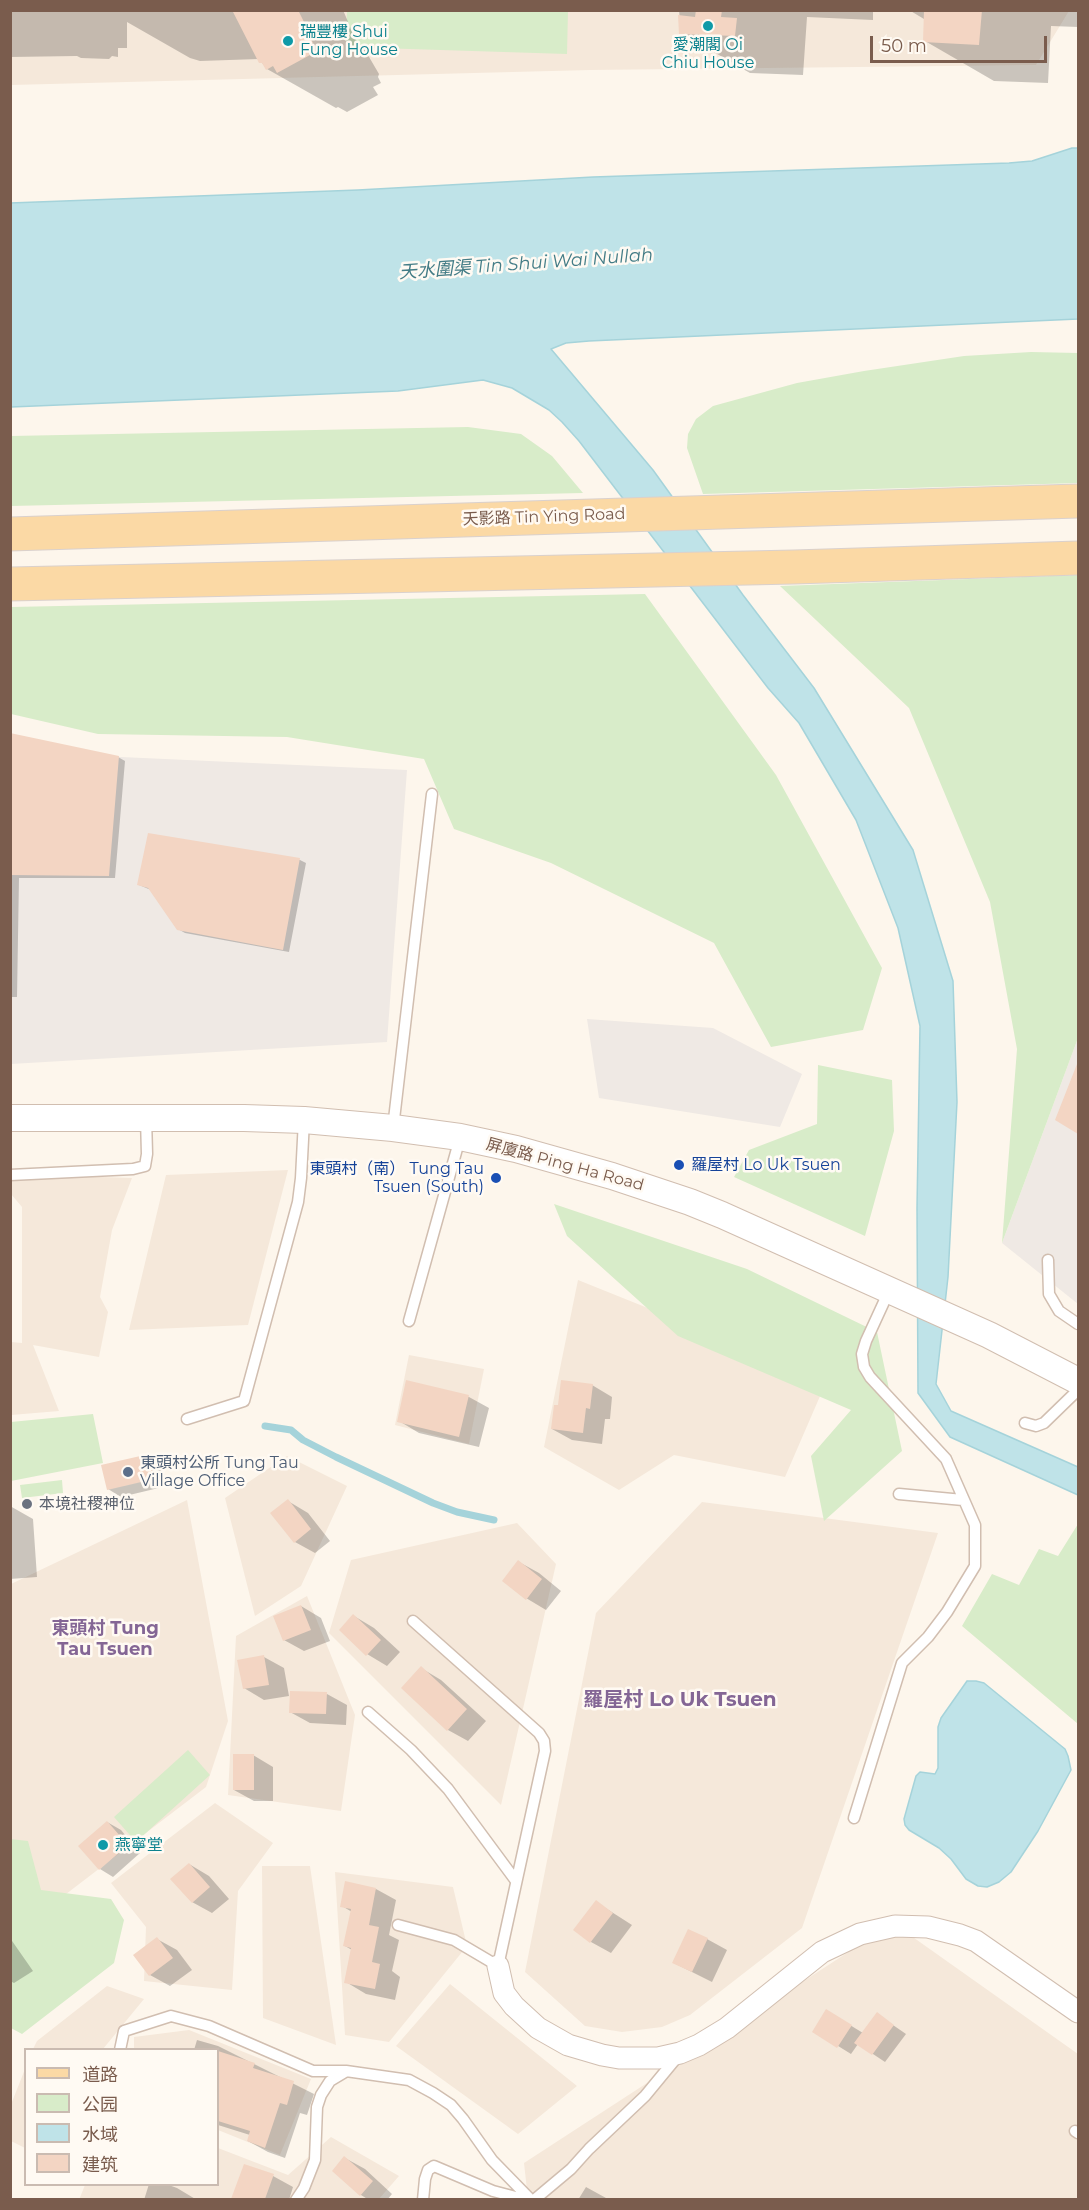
<!DOCTYPE html>
<meta charset="utf-8">
<style>
body{margin:0}
#map{position:relative;width:1089px;height:2210px;overflow:hidden;background:#fdf6ec;font-family:Montserrat,"Noto Sans SC",sans-serif}
canvas{display:block}
.frame{position:absolute;inset:0;border:12px solid #7a5c4d;pointer-events:none}
.legend{position:absolute;left:24px;top:2048px;width:195px;height:138px;box-sizing:border-box;background:#fffaf3;border:2px solid #cabbb1;margin:0;padding:8px 10px;list-style:none;font-size:18px;color:#7a5c4d}
.legend li{display:flex;align-items:center;gap:12px;height:30px}
.legend b{width:30px;border:2px solid #cabbb1}
.scale{position:absolute;left:870px;top:36px;width:177px;height:27px;box-sizing:border-box;border:3px solid #7a5c4d;border-top:0;padding-left:8px;font-size:18px;line-height:21px;white-space:nowrap;color:#7a5c4d;-webkit-text-stroke:4px #fffaf3;paint-order:stroke}
</style>
<div id="map">
<canvas width="1089" height="2210"></canvas>
<div class="frame"></div>
<ul class="legend">
<li><b style="height:8px;background:#fbd9a5"></b>道路</li>
<li><b style="height:16px;background:#d8ecc9"></b>公园</li>
<li><b style="height:16px;background:#bfe3e8"></b>水域</li>
<li><b style="height:16px;background:#f3d5c3"></b>建筑</li>
</ul>
<div class="scale">50 m</div>
</div>
<script>
const context = document.querySelector('canvas').getContext('2d');
context.lineJoin = 'round';
function paint(path, color) {
  context.fillStyle = color;
  context.fill(path, 'evenodd');
}
function poly(rows) {
  const path = new Path2D();
  for (const r of rows) {
    path.moveTo(r[0], r[1]);
    for (let i = 2; i < r.length; i += 2) path.lineTo(r[i], r[i + 1]);
  }
  return path;
}
function strokePath(path, color, width, dash) {
  context.strokeStyle = color;
  context.lineWidth = width;
  context.lineCap = dash ? 'butt' : 'round';
  context.setLineDash(dash || []);
  context.stroke(path);
}
function label(font, color, halo, rows, align = 'center') {
  context.font = font + ' Montserrat,"Noto Sans SC",sans-serif';
  context.lineWidth = 5;
  context.setLineDash([]);
  context.textBaseline = 'middle';
  context.strokeStyle = halo;
  context.fillStyle = color;
  for (const [text, x, y, turn = 0] of rows) {
    context.save();
    context.translate(x, y);
    context.rotate((+turn || 0) * Math.PI / 180);
    context.textAlign = isNaN(turn) ? turn : align;
    if (halo) context.strokeText(text, 0, 0);
    context.fillText(text, 0, 0);
    context.restore();
  }
}
paint(poly([
 [10,11,1069,11,1036,65,590,70,11,85],
 [288,1170,248,1325,129,1330,166,1175],
 [11,1174,132,1178,112,1230,100,1297,108,1312,99,1357,33,1345,59,1411,11,1415,11,1342,22,1343,22,1207,11,1194],
 [578,1280,827,1380,785,1477,674,1455,619,1490,544,1447],
 [409,1355,484,1369,469,1444,395,1425],
 [287,1456,347,1486,301,1586,255,1616,225,1498],
 [187,1500,228,1721,206,1787,53,1904,11,1862,11,1584],
 [702,1502,938,1533,802,1928,690,2015,662,2027,622,2032,585,2026,525,1972,596,1613],
 [517,1523,556,1564,501,1805,329,1633,351,1560],
 [307,1596,355,1715,341,1811,228,1795,236,1636],
 [215,1803,273,1843,238,1891,232,1990,144,1981,146,1927,111,1883],
 [262,1866,310,1866,336,2045,263,2018],
 [335,1872,453,1887,467,1946,389,2042,345,2035],
 [893,1923,1078,2054,1078,2199,528,2199,524,2163],
 [450,1984,577,2086,518,2134,396,2046],
 [107,1986,144,1999,103,2049,33,2049,37,2041],
 [189,2030,311,2079,280,2155,218,2130,218,2050,134,2050,134,2037],
 [25,2069,26,2148,25,2148,11,2141,10,2107],
 [331,2137,399,2176,379,2199,79,2200,85,2185,218,2184,218,2148,288,2175]
]), '#f5e8da');
paint(poly([
 [11,752,407,770,387,1042,11,1064],
 [587,1019,713,1028,802,1074,780,1127,599,1098],
 [1078,1038,1078,1304,1002,1243]
]), '#efe9e4');
paint(poly([
 [347,11,568,11,567,54,346,47],
 [1031,352,1078,353,1078,483,703,494,687,448,688,434,696,419,713,406,797,383,864,371,964,356],
 [468,427,521,434,552,456,583,493,11,506,11,436],
 [1078,575,1078,1038,1002,1243,1017,1049,990,902,909,708,780,586],
 [645,594,776,775,882,968,863,1030,771,1047,714,943,551,863,454,829,424,759,287,737,98,734,11,714,11,607],
 [818,1065,892,1080,894,1131,865,1236,734,1177,749,1150,817,1124],
 [554,1204,747,1269,877,1332,902,1451,824,1521,811,1456,851,1410,678,1336,567,1236],
 [93,1414,103,1463,11,1481,11,1422],
 [62,1480,63,1493,22,1498,20,1485],
 [1078,1524,1078,1724,962,1626,992,1574,1019,1585,1039,1549,1058,1556],
 [188,1750,210,1775,136,1842,114,1817],
 [10,1839,28,1841,41,1890,111,1899,124,1920,114,1963,22,2034,11,2028]
]), '#d8ecc9');
const water = poly([
 [1072,148,1078,148,1078,319,589,341,566,343,551,349,653,470,743,595,814,688,913,850,953,981,957,1102,948,1277,936,1384,951,1411,1078,1467,1078,1495,950,1437,918,1393,917,1208,920,1026,898,928,856,820,799,723,768,688,579,441,562,422,549,410,512,388,483,380,398,391,11,407,10,203,358,190,593,177,1009,163,1032,161,1072,148],
 [967,1681,976,1681,984,1683,1065,1749,1068,1756,1071,1770,1038,1831,1011,1872,999,1882,987,1887,978,1886,966,1879,951,1859,939,1848,909,1830,905,1825,904,1819,916,1776,920,1772,935,1774,938,1768,938,1727,941,1718,967,1681]
]);
paint(water, '#bfe3e8');
strokePath(water, '#a5d3da', 1.5);
paint(poly([
 [10,10,343,10,354,36,361,48,365,50,379,74,378,77,381,83,373,87,378,95,347,112,338,107,336,108,267,69,259,59,200,61,190,58,127,22,127,48,118,48,118,57,112,56,109,59,81,58,77,56,10,57],
 [873,10,873,20,807,17,803,75,750,73,681,33,679,10],
 [909,10,1078,10,1078,27,1051,26,1048,83,994,81,925,41,924,19],
 [10,734,118,757,125,761,115,878,19,878,17,997,10,997],
 [150,835,300,860,306,863,289,952,185,933,178,929,151,890,139,885],
 [1078,1064,1078,1132,1057,1120],
 [408,1382,469,1397,489,1408,479,1447,419,1433,399,1421],
 [592,1385,612,1397,610,1419,605,1419,602,1444,572,1440,552,1429],
 [149,1456,162,1464,167,1486,121,1497,108,1489],
 [288,1501,308,1513,330,1541,315,1553,295,1542],
 [10,1506,33,1519,37,1577,10,1579],
 [519,1562,539,1573,561,1591,546,1610,526,1598],
 [301,1606,321,1618,330,1641,304,1651,284,1640],
 [354,1616,374,1628,400,1652,387,1666,367,1654],
 [264,1657,284,1668,289,1696,264,1700,244,1688],
 [421,1668,441,1680,486,1721,468,1741,448,1730],
 [327,1694,347,1705,346,1725,310,1723,290,1712],
 [253,1755,273,1767,273,1801,254,1801,234,1790],
 [107,1822,121,1830,140,1853,113,1877,100,1869],
 [189,1864,209,1876,229,1899,212,1913,192,1902],
 [376,1889,396,1900,389,1935,399,1940,392,1971,400,1977,395,2000,366,1994,346,1982,352,1950,345,1946,352,1912,342,1906],
 [596,1902,632,1925,611,1953,591,1942],
 [10,1938,33,1971,14,1983,10,1981],
 [157,1939,177,1950,192,1970,170,1986,150,1975],
 [707,1939,727,1950,712,1982,674,1963],
 [877,2014,906,2034,885,2062,858,2044,851,2054,814,2031,840,2019,863,2033],
 [197,2040,218,2046,314,2094,307,2115,300,2113,285,2158,268,2152,248,2141,250,2135,218,2125,218,2050,194,2050],
 [345,2158,365,2169,392,2194,387,2200,369,2200,361,2195,334,2170],
 [245,2166,273,2176,293,2187,289,2200,237,2200,234,2197],
 [149,2184,166,2184,177,2188,197,2200,144,2200],
 [586,2187,606,2198,608,2200,578,2200]
]), '#0003');
strokePath(poly([
 [265,1426,291,1430,303,1440,336,1457,433,1503,457,1512,494,1520]
]), '#a5d3da', 7);
paint(poly([
 [232,10,298,10,310,34,310,37,313,43,306,47,310,55,277,73,273,66,266,70,262,63,259,63],
 [696,10,722,10,721,17,737,18,735,36,679,34,678,15,695,17],
 [924,10,982,10,979,45,923,42],
 [10,733,119,756,109,876,10,875],
 [148,833,300,858,283,950,177,930,148,888,137,885],
 [1077,1064,1078,1064,1078,1134,1055,1120],
 [406,1380,469,1395,459,1437,397,1422],
 [561,1380,593,1384,590,1409,586,1408,583,1433,551,1429,554,1405,558,1405],
 [149,1454,154,1479,107,1490,101,1465],
 [288,1499,311,1529,294,1543,270,1513],
 [518,1560,542,1579,526,1600,502,1581],
 [301,1605,311,1630,283,1641,273,1616],
 [353,1614,381,1640,366,1656,339,1630],
 [264,1655,269,1685,243,1689,237,1660],
 [421,1666,467,1709,447,1731,401,1688],
 [290,1691,327,1692,326,1714,289,1713],
 [233,1754,254,1754,254,1790,233,1790],
 [107,1821,128,1845,99,1870,78,1846],
 [189,1863,210,1887,192,1903,170,1879],
 [345,1881,376,1888,369,1925,379,1927,372,1962,380,1964,375,1989,344,1983,351,1948,343,1946,351,1909,340,1907],
 [596,1900,613,1913,590,1943,573,1930],
 [688,1929,708,1938,692,1972,672,1963],
 [157,1937,173,1958,149,1976,133,1955],
 [826,2009,852,2025,837,2048,812,2032],
 [877,2012,894,2025,872,2055,854,2043],
 [218,2051,255,2063,253,2068,294,2081,287,2105,280,2103,265,2148,247,2141,250,2131,218,2121],
 [344,2156,373,2181,360,2196,332,2171],
 [244,2164,274,2174,265,2199,231,2199]
]), '#f3d5c3');
const service = poly([
 [393,1128,432,794],
 [10,1175,133,1169,145,1166,147,1154,146,1118],
 [1048,1260,1049,1294,1059,1311,1078,1324],
 [409,1321,460,1138],
 [187,1419,244,1401,298,1202,301,1178,304,1120],
 [1025,1423,1036,1426,1044,1423,1078,1390],
 [899,1494,963,1500],
 [368,1712,411,1750,448,1789,516,1881],
 [854,1818,902,1663,928,1637,947,1612,975,1566,975,1525,946,1459,870,1377,864,1367,862,1354,866,1341,889,1291],
 [398,1925,454,1940,498,1966,545,1751,544,1741,539,1733,413,1621],
 [120,2050,124,2031,171,2016,209,2026,313,2071,346,2071,409,2080,433,2093,451,2105,463,2119,492,2160,531,2200],
 [1075,2131,1078,2133],
 [296,2200,304,2188,315,2160,317,2107,321,2095,330,2081,345,2072],
 [423,2200,425,2179,428,2170,434,2166,493,2191,527,2200],
 [534,2200,571,2169,589,2149,645,2096,678,2056]
]);
const minor = poly([
 [498,1966,504,1993,514,2006,538,2028,568,2045,602,2055,619,2058,658,2058,680,2053,699,2045,727,2028,822,1952,860,1934,895,1926,928,1927,960,1935,976,1941,1078,2012]
]);
const tertiary = poly([
 [10,1118,244,1118,304,1120,393,1128,460,1137,516,1149,612,1176,690,1202,722,1215,989,1335,1078,1381]
]);
const primary = poly([
 [10,534,1078,501],
 [10,584,794,567,1078,558]
]);
strokePath(service, '#d1beb0', 13);
strokePath(minor, '#d1beb0', 23);
strokePath(tertiary, '#d1beb0', 28);
strokePath(primary, '#dad1cd', 35);
strokePath(service, '#fff', 10);
strokePath(minor, '#fff', 21);
strokePath(tertiary, '#fff', 26);
strokePath(primary, '#fbd9a5', 33);
for (const [x, y, r, color] of [
 [708,26,6,"#0f9aa8"],
 [288,41,6,"#0f9aa8"],
 [679,1165,6,"#1a4fb4"],
 [496,1178,6,"#1a4fb4"],
 [128,1472,6,"#5c6f8a"],
 [27,1504,6,"#6b7280"],
 [103,1845,6,"#0f9aa8"]
]) {
  const dot = new Path2D();
  dot.arc(x, y, r, 0, 2 * Math.PI);
  context.fillStyle = color;
  context.fill(dot);
  strokePath(dot, '#fffaf3', 2);
}
label('16px', '#0d838f', '#fffaf3', [
 ["瑞豐樓 Shui",300,32],
 ["Fung House",300,50],
 ["愛潮閣 Oi",708,45,"center"],
 ["Chiu House",708,63,"center"],
 ["燕寧堂",115,1845]
], 'left');
label('16px', '#7a5c4d', '#fffaf3', [
 ["天影路 Tin Ying Road",544,517,-2],
 ["屏廈路 Ping Ha Road",565,1165,15]
]);
label('16px', '#164399', '#fffaf3', [
 ["羅屋村 Lo Uk Tsuen",691,1165],
 ["東頭村（南） Tung Tau",484,1169,"right"],
 ["Tsuen (South)",484,1187,"right"]
], 'left');
label('16px', '#4e5e75', '#fffaf3', [
 ["東頭村公所 Tung Tau",140,1463],
 ["Village Office",140,1481]
], 'left');
label('16px', '#5b616d', '#fffaf3', [
 ["本境社稷神位",39,1504]
], 'left');
label('italic 18px', '#437c86', '#fffaf3', [
 ["天水圍渠 Tin Shui Wai Nullah",526,264,-4]
]);
label('bold 18px', '#846695', '#fffaf3', [
 ["東頭村 Tung",105,1629],
 ["Tau Tsuen",105,1650]
]);
label('bold 20px', '#846695', '#fffaf3', [
 ["羅屋村 Lo Uk Tsuen",680,1700]
]);
</script>
